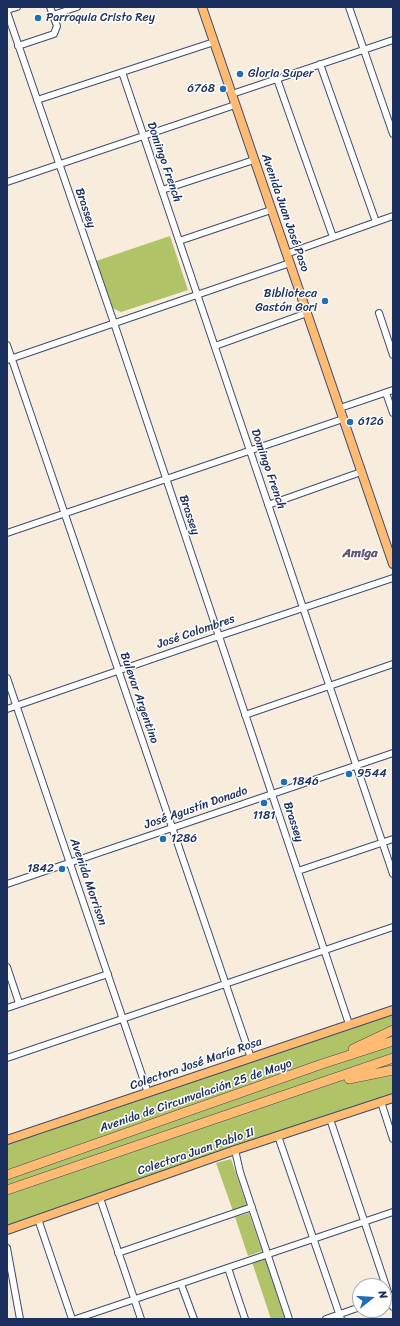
<!DOCTYPE html>
<meta charset="utf-8">
<style>
body{margin:0}
#map{position:relative;width:400px;height:1326px;overflow:hidden;background:#f8ecdc;font-family:Sriracha,sans-serif}
canvas{display:block}
.frame{position:absolute;inset:0;border:8px solid #1b2f5e;pointer-events:none}
.north{position:absolute;left:352px;top:1278px;width:40px;height:40px;box-sizing:border-box;background:#fff;border:1px solid #a4acbf;border-radius:50%;rotate:73deg;font-size:11px;font-weight:700;line-height:16px;text-align:center;color:#1b2f5e}
.north::after{content:'';display:block;margin:auto;width:14px;height:18px;background:#1f6fb2;clip-path:polygon(50% 0,100% 100%,50% 72%,0 100%)}
</style>
<div id="map">
<canvas width="400" height="1326"></canvas>
<div class="frame"></div>
<div class="north">N</div>
</div>
<script>
const context = document.querySelector('canvas').getContext('2d');
context.lineJoin = 'round';
function paint(path, color) {
  context.fillStyle = color;
  context.fill(path, 'evenodd');
}
function poly(rows) {
  const path = new Path2D();
  for (const r of rows) {
    path.moveTo(r[0], r[1]);
    for (let i = 2; i < r.length; i += 2) path.lineTo(r[i], r[i + 1]);
  }
  return path;
}
function strokePath(path, color, width, dash) {
  context.strokeStyle = color;
  context.lineWidth = width;
  context.lineCap = dash ? 'butt' : 'round';
  context.setLineDash(dash || []);
  context.stroke(path);
}
function label(font, color, halo, rows, align = 'center') {
  context.font = font + ' Sriracha,sans-serif';
  context.lineWidth = 3;
  context.setLineDash([]);
  context.textBaseline = 'middle';
  context.strokeStyle = halo;
  context.fillStyle = color;
  for (const [text, x, y, turn = 0] of rows) {
    context.save();
    context.translate(x, y);
    context.rotate((+turn || 0) * Math.PI / 180);
    context.textAlign = isNaN(turn) ? turn : align;
    if (halo) context.strokeText(text, 0, 0);
    context.fillText(text, 0, 0);
    context.restore();
  }
}
paint(poly([
 [170,236,188,290,121,312,112,308,96,261],
 [393,1010,393,1098,7,1230,7,1140],
 [231,1159,247,1206,233,1211,216,1163],
 [249,1213,262,1251,248,1256,235,1217],
 [265,1258,285,1319,271,1319,252,1262]
]), '#b0c467');
const minor = poly([
 [349,7,393,134],
 [7,10,17,7],
 [7,12,114,323,349,1024],
 [53,15,77,7],
 [18,46,54,34,57,26,50,7],
 [320,64,376,222],
 [122,72,393,874],
 [277,79,333,237],
 [232,94,393,40],
 [37,100,214,42],
 [7,182,235,105],
 [162,190,254,160],
 [179,241,271,210],
 [286,254,393,216],
 [379,313,393,355],
 [7,345,251,1058],
 [215,346,307,313],
 [7,360,290,263],
 [386,393,393,413],
 [340,408,393,390],
 [268,505,361,472],
 [7,533,343,419],
 [7,678,148,1093],
 [7,709,219,636,393,578],
 [245,715,393,664],
 [298,871,393,839],
 [7,884,393,753],
 [7,967,19,1003],
 [7,1008,108,974],
 [7,1058,393,927],
 [381,1102,393,1139],
 [330,1119,393,1307],
 [278,1136,341,1319],
 [235,1150,240,1172,289,1319],
 [100,1198,141,1319],
 [38,1219,72,1319],
 [7,1248,20,1319],
 [118,1253,252,1207],
 [228,1268,245,1319],
 [181,1284,194,1319],
 [76,1319,393,1212],
 [326,1319,360,1307]
]);
const major = poly([
 [202,7,393,564],
 [7,1140,393,1010],
 [7,1230,235,1150,393,1098]
]);
const highway = poly([
 [353,1049,393,1030],
 [349,1079,393,1070],
 [7,1175,322,1064,393,1041],
 [7,1190,393,1058]
]);
strokePath(minor, '#3c4b71', 8);
strokePath(major, '#3c4b71', 10);
strokePath(highway, '#3c4b71', 10);
strokePath(minor, '#fff', 6);
strokePath(major, '#febb71', 8);
strokePath(highway, '#febb71', 9);
for (const [x, y, r, color] of [
 [38,18,4,"#1f6fb2"],
 [240,74,4,"#1f6fb2"],
 [223,89,4,"#1f6fb2"],
 [325,301,4,"#1f6fb2"],
 [350,422,4,"#1f6fb2"],
 [349,774,4,"#1f6fb2"],
 [284,782,4,"#1f6fb2"],
 [264,803,4,"#1f6fb2"],
 [163,839,4,"#1f6fb2"],
 [62,869,4,"#1f6fb2"]
]) {
  const dot = new Path2D();
  dot.arc(x, y, r, 0, 2 * Math.PI);
  context.fillStyle = color;
  context.fill(dot);
  strokePath(dot, '#fff', 1.5);
}
label('12px', '#1b2f5e', '#fff', [
 ["Parroquia Cristo Rey",46,18],
 ["Gloria Super",248,74],
 ["6768",215,89,"right"],
 ["Biblioteca",317,294,"right"],
 ["Gastón Gori",317,308,"right"],
 ["6126",358,422],
 ["9544",357,774],
 ["1846",292,782],
 ["1181",264,816,"center"],
 ["1286",171,839],
 ["1842",54,869,"right"]
], 'left');
label('12px', '#1b2f5e', '#fff', [
 ["Domingo French",164,162,71],
 ["Brassey",85,208,71],
 ["Avenida Juan José Paso",285,213,71],
 ["Domingo French",268,469,71],
 ["Brassey",189,515,71],
 ["José Colombres",196,632,-19],
 ["Bulevar Argentino",139,698,71],
 ["José Agustín Donado",196,808,-19],
 ["Brassey",293,822,72],
 ["Avenida Morrison",88,882,71],
 ["Colectora José María Rosa",196,1064,-19],
 ["Avenida de Circunvalación 25 de Mayo",196,1096,-19],
 ["Colectora Juan Pablo II",196,1152,-19]
]);
label('bold 13px', '#625971', '#fff', [
 ["Amiga",360,554]
]);
</script>
